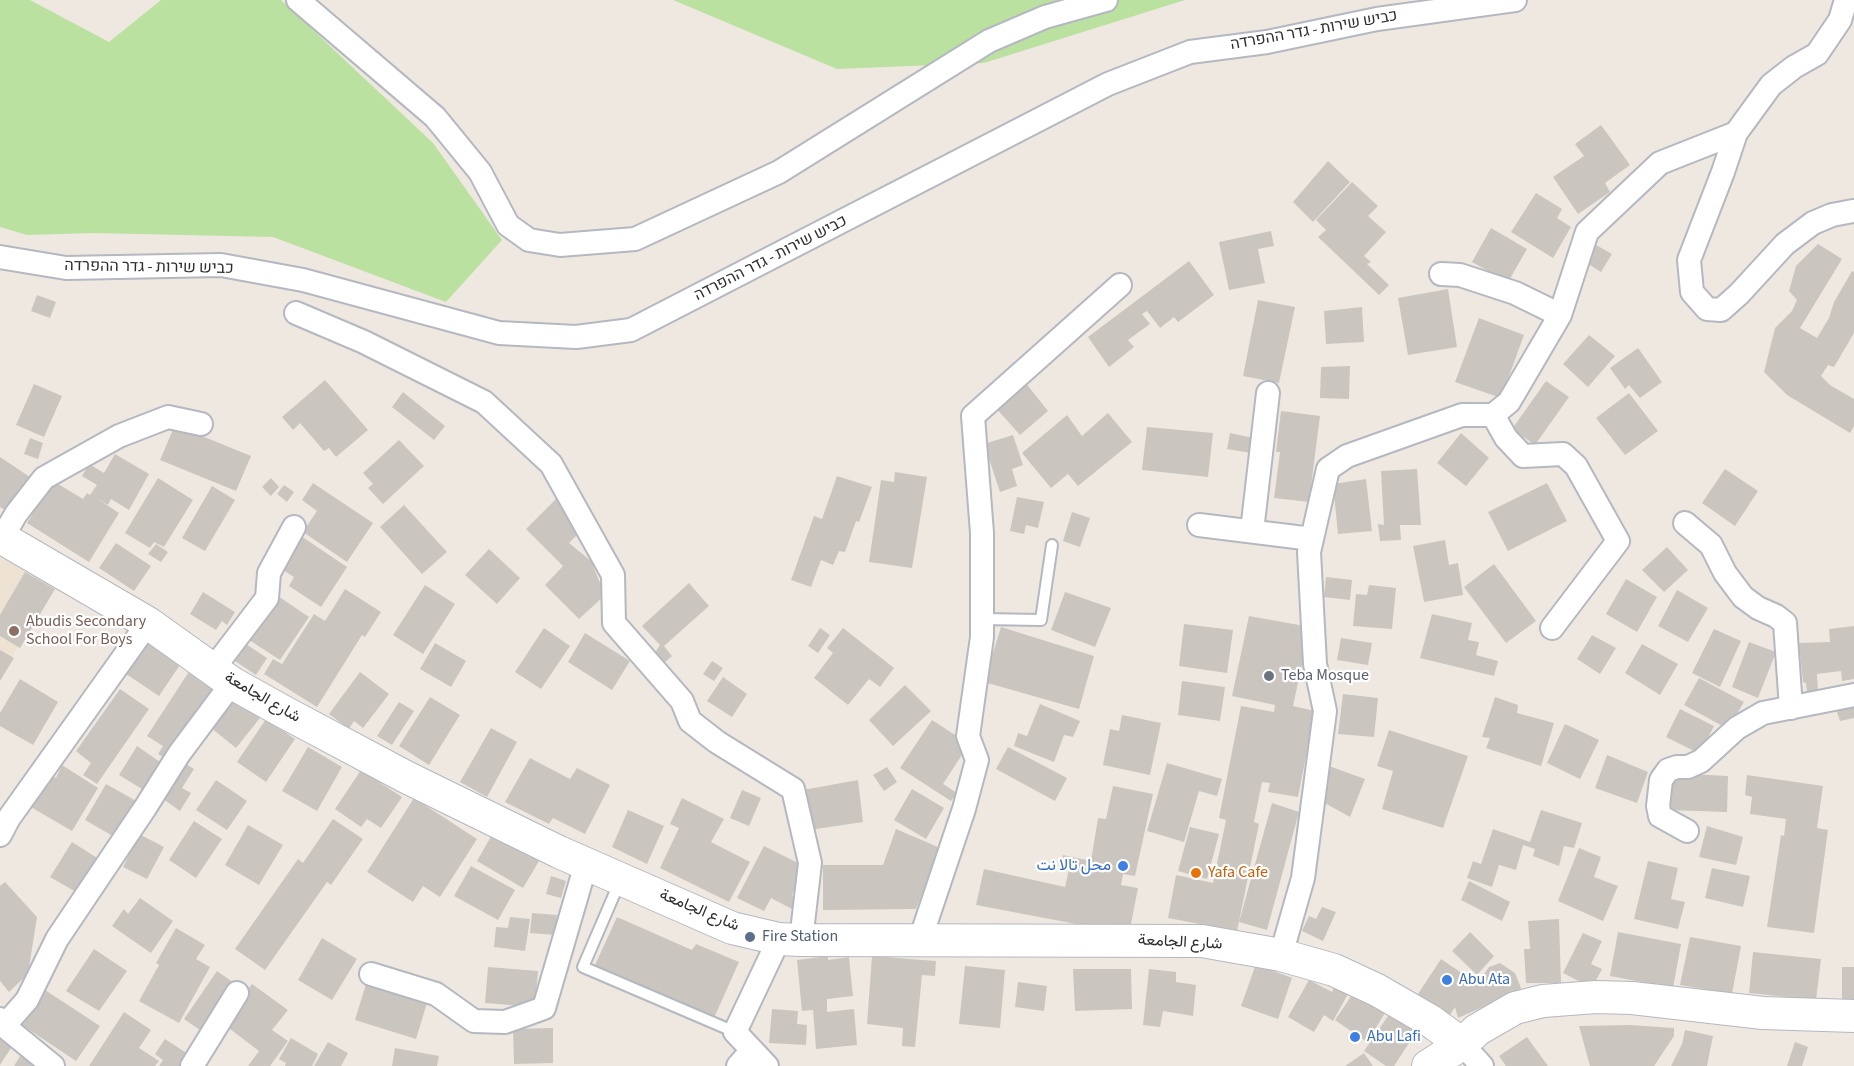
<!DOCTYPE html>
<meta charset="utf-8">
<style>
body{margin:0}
canvas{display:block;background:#eee8e1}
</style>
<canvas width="1854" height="1066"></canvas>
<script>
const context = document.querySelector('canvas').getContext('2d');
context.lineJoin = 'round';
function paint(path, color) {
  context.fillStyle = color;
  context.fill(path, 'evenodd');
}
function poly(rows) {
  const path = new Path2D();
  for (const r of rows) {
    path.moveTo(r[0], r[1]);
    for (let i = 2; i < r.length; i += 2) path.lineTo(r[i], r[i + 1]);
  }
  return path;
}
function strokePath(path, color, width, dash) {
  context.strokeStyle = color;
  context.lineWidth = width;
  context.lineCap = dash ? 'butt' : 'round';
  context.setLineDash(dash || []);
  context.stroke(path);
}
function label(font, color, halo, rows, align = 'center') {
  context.font = font + ' "Source Sans 3",Vazirmatn,Heebo,sans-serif';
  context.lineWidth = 4.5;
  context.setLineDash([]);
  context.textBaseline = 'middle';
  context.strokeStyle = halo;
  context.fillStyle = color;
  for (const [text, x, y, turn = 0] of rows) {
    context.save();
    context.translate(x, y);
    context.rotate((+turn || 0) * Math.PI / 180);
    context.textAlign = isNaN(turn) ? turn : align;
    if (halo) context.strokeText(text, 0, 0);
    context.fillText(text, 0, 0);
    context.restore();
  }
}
paint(poly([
 [0,555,56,586,0,676]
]), '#eee3d2');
paint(poly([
 [0,0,30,0,109,42,161,0,281,0,433,143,502,240,446,302,273,237,94,233,27,235,0,227],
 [673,0,1185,0,984,63,837,69]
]), '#bbe1a1');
paint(poly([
 [1601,125,1630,165,1605,183,1610,192,1578,214,1553,177,1584,156,1575,144],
 [1328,161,1350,182,1313,222,1293,202],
 [1352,182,1378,206,1368,216,1386,232,1364,256,1371,262,1367,264,1389,285,1379,295,1318,237,1326,230,1316,220],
 [1536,193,1562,209,1557,218,1571,227,1553,258,1511,232],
 [1491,228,1527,249,1508,282,1472,262],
 [1271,231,1274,246,1258,249,1265,283,1229,290,1219,242],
 [1818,244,1842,259,1800,328,1817,338,1829,318,1834,302,1852,271,1854,272,1854,333,1834,367,1828,365,1821,376,1830,385,1854,399,1854,426,1850,433,1787,395,1764,372,1775,328,1792,311,1797,300,1789,291,1796,266],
 [1596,245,1612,254,1601,272,1585,262],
 [1189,261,1214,295,1178,322,1174,317,1160,328,1147,311,1142,314,1150,324,1128,340,1134,347,1109,367,1088,337],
 [1448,289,1457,347,1408,355,1398,298],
 [37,295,56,302,50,318,31,311],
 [1258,300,1295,307,1279,383,1243,376],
 [1362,307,1364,342,1326,344,1324,311],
 [1479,318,1524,335,1501,398,1455,382],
 [1589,335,1615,356,1588,387,1563,364],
 [1638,348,1662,382,1640,398,1629,385,1625,389,1610,368],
 [1350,366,1349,399,1320,398,1321,367],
 [325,380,368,430,336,457,329,448,324,451,300,423,293,430,282,417],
 [1546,381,1569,397,1535,445,1512,429],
 [1025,382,1048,411,1020,435,995,407],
 [34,384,62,396,44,437,16,425],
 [403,392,445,426,434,440,392,407],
 [1629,393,1658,431,1625,455,1596,418],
 [1281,411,1320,416,1309,502,1274,498,1280,452,1276,452],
 [1108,413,1132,442,1078,486,1068,474,1051,488,1022,453,1067,415,1082,436],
 [175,425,251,456,236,491,160,460],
 [1147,427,1213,433,1208,477,1142,470],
 [1230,433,1254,438,1251,453,1227,449],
 [1461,433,1489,458,1466,486,1437,463],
 [1013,435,1023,465,1012,469,1017,486,1000,492,984,444],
 [30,438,43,443,38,459,24,454],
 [399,440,424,466,383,504,368,488,373,484,363,473],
 [115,454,149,474,129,510,111,499,108,505,96,498,119,513,89,562,27,523,53,481,83,499,87,493,90,495,97,485,82,476,89,464,104,473],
 [0,457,33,479,10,513,0,507],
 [1417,469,1421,525,1400,525,1401,540,1380,541,1378,524,1384,525,1381,471],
 [1725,469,1758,491,1735,526,1702,503],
 [895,472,927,477,912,568,869,562,881,480,894,482],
 [837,476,872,487,859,522,856,521,845,552,839,551,833,565,821,560,811,587,791,580,814,516,822,519],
 [158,478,193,500,164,547,154,542,150,548,125,533],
 [271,478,279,487,271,496,262,487],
 [1366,479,1372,531,1338,534,1333,484],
 [313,483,373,523,347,562,303,532,317,511,302,500],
 [1547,483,1567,521,1508,551,1488,512],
 [284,485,294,492,287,502,277,494],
 [212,486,235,500,205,551,182,538],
 [1017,497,1044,502,1038,528,1026,525,1024,534,1010,531],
 [557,498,585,527,569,543,591,561,605,595,579,619,545,585,563,566,526,529],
 [404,505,447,552,422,574,380,527],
 [1072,512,1090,518,1080,547,1063,541],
 [301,536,347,567,321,607,289,586,294,577,280,568],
 [1445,540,1449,565,1458,563,1463,595,1424,602,1413,546],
 [116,543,151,566,134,591,99,568],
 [156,544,168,552,161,562,148,554],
 [1667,547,1688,570,1664,592,1642,570],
 [489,549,520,578,497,604,465,575],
 [1494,564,1536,621,1506,643,1464,587],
 [25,572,55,589,20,648,0,636,0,615],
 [1326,577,1352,580,1350,600,1324,597],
 [1626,579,1657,597,1637,632,1606,614],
 [689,583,709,606,664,646,672,656,664,663,655,653,660,645,642,626],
 [425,585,455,604,423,654,393,635],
 [1369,585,1396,588,1392,629,1353,626,1356,594,1367,595],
 [345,589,381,612,365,637,362,635,317,707,264,674,273,659,282,664,314,614,325,621],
 [1677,590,1708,608,1688,642,1658,626],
 [203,592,235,612,227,625,222,621,216,630,190,614],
 [1065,592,1111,608,1095,647,1051,630],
 [278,596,309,617,280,660,243,636,267,614],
 [1432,614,1472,623,1468,640,1479,642,1476,655,1498,661,1494,676,1420,658],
 [1249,616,1310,627,1293,706,1315,711,1298,797,1268,792,1270,783,1262,782,1254,822,1259,824,1237,931,1168,918,1176,875,1213,883,1226,820,1219,818,1241,706,1274,712,1275,705,1232,696],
 [1184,624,1233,630,1227,673,1179,666],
 [1854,626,1854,679,1842,681,1841,671,1817,674,1818,692,1807,692,1806,683,1803,682,1799,643,1830,642,1829,629],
 [1001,627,1094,656,1079,709,984,682],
 [544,628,570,646,541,689,515,672],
 [820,628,830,635,818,653,808,646],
 [843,628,894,668,880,687,869,679,848,705,814,678,833,653,827,648],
 [1714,629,1741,641,1720,687,1692,673],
 [585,633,630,661,612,690,568,662],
 [1592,635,1616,648,1600,674,1577,659],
 [151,637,184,659,159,696,126,674],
 [237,638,267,658,256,675,226,655],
 [1341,638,1372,643,1368,665,1337,660],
 [1749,642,1776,652,1758,698,1732,687],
 [435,643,466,661,451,687,420,669],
 [1642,644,1678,664,1660,695,1625,673],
 [0,650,14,658,0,681],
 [712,661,723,668,714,681,703,674],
 [190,670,219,688,170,761,158,754,163,746,147,736],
 [360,672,389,694,363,728,354,721,349,729,329,714],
 [723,677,747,694,732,717,707,701],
 [1699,678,1744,702,1728,729,1684,705],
 [20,679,58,702,33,745,0,726,0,713],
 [1182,681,1225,687,1220,721,1178,715],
 [905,685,931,711,893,746,869,720],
 [120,689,149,709,97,784,83,775,91,763,76,751],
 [1343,694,1378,698,1374,737,1338,734],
 [234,697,260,718,236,748,210,727],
 [430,697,460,715,429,765,399,746],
 [1495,697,1518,705,1517,713,1554,723,1541,766,1486,748,1490,738,1482,737],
 [399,702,414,711,392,745,377,736],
 [1854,702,1854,718,1840,721,1835,706],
 [1040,704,1080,721,1073,737,1064,735,1054,762,1014,746,1018,733,1027,736],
 [1680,709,1714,726,1700,754,1666,737],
 [1122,715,1161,723,1150,775,1103,765,1110,729,1119,731],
 [266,719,295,739,266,782,237,762],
 [932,720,969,744,943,784,957,793,951,801,900,768],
 [1565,724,1599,740,1580,779,1547,763],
 [491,728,517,742,487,797,460,782],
 [1389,730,1468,756,1443,828,1382,809,1393,771,1377,766],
 [137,746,160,762,142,789,119,775],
 [308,747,342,767,317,811,282,791],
 [1008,747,1067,778,1055,801,996,769],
 [1607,755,1648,772,1637,803,1595,788],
 [530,758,570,779,577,768,610,785,585,834,553,818,549,824,505,802],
 [178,759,194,769,182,788,191,793,180,811,156,794],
 [1167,763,1222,779,1217,796,1199,791,1184,842,1147,831],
 [62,765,98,788,72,831,29,806,50,774,56,778],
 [1329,766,1365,779,1350,817,1321,801],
 [887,767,897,782,884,791,873,775],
 [361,770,402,797,381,828,367,819,361,827,335,809],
 [1669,773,1728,776,1727,812,1667,810],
 [1747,775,1823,786,1817,828,1828,830,1814,933,1767,927,1781,835,1784,836,1786,819,1750,814,1752,797,1745,795],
 [216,780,247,801,227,830,196,810],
 [858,780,863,822,809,830,803,790],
 [106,784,138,802,118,839,85,820],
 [1113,786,1153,794,1135,876,1123,874,1121,885,1138,888,1129,934,976,905,984,869,1065,887,1070,865,1061,863,1063,855,1091,861,1098,818,1106,819],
 [912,789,944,808,926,839,894,820],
 [742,790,761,798,749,826,730,818],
 [414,798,477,839,440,897,423,886,413,902,367,872],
 [682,798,724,819,711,842,750,862,729,902,660,868,679,828,670,824],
 [1272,803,1299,812,1267,930,1239,922],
 [628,810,664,826,647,864,612,847],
 [1541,810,1582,823,1574,848,1564,846,1559,866,1533,856,1535,849,1523,845,1516,870,1499,865,1492,887,1467,878,1473,861,1481,864,1493,829,1530,842],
 [333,819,363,839,331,885,327,882,265,970,235,949,298,859,303,863],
 [194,821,222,839,196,878,169,860],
 [248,825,283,845,259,885,225,865],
 [1707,826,1743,837,1736,865,1699,857],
 [1190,827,1219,834,1207,879,1178,871],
 [896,829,940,848,916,909,823,910,823,865,883,865],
 [493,833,539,861,523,888,477,861],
 [139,834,164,847,147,879,123,867],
 [72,842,102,861,81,895,50,877],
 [764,846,806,867,792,895,797,898,792,909,771,898,764,911,737,898],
 [1579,848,1601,857,1594,877,1618,886,1603,921,1558,901],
 [1648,861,1678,868,1671,899,1685,902,1678,929,1634,919],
 [471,866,515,890,498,920,454,896],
 [1712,868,1750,876,1743,907,1705,898],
 [551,876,566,881,561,898,546,894],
 [1469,881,1510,902,1502,921,1461,900],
 [5,882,37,917,28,974,9,992,0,981,0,886],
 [140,898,173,921,151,953,112,926,124,909,128,914],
 [1322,907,1336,912,1323,941,1302,931,1309,916,1316,919],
 [532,913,557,915,555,935,530,933],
 [510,917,530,919,525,951,494,947,496,927,508,928],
 [617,917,692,950,696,944,739,962,714,1018,595,965],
 [1559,919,1561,983,1526,983,1524,949,1530,949,1528,921],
 [176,928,205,945,196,959,210,967,179,1023,139,1001,159,965,156,963],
 [1470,932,1494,956,1477,975,1452,951],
 [1618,932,1681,944,1673,988,1610,976],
 [1583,933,1602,941,1591,964,1602,969,1592,988,1563,973],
 [1690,937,1741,946,1732,994,1680,985],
 [322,938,357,959,332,1000,298,980],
 [94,949,127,971,99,1011,66,991],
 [1753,952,1821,959,1816,1000,1749,993],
 [828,956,828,960,849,957,853,996,827,999,827,1012,854,1009,857,1045,816,1049,813,1010,802,1011,797,960],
 [872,956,936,961,935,976,922,975,915,1047,902,1046,903,1028,867,1024],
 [1441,959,1472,980,1485,973,1489,967,1500,963,1515,973,1521,988,1519,991,1458,1018,1455,1007,1446,1021,1414,1000],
 [1256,964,1292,978,1278,1019,1241,1006],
 [965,966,1005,970,1000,1028,959,1024],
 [488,967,538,971,535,1007,485,1003],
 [1842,967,1854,967,1854,1000,1842,1000],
 [1073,969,1131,969,1132,1009,1075,1011],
 [1149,969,1176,972,1176,982,1196,985,1193,1016,1163,1011,1160,1027,1143,1025],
 [217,971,237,985,204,1033,184,1019],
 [1309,980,1332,992,1335,983,1349,992,1333,1021,1324,1015,1314,1032,1288,1017],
 [1018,982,1047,986,1044,1011,1015,1007],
 [252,984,288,1010,272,1030,288,1041,270,1066,248,1066,259,1051,222,1023],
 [366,984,427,1003,416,1039,355,1020],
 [45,990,100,1026,76,1061,22,1025],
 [1354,992,1385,1013,1367,1042,1335,1020],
 [772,1009,798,1011,797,1024,807,1025,806,1045,769,1043],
 [124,1012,151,1030,139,1048,159,1061,155,1066,89,1066],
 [1390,1013,1417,1031,1394,1066,1386,1066,1364,1051],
 [1630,1025,1674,1028,1674,1036,1654,1066,1590,1066,1579,1026],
 [553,1028,553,1063,514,1064,513,1029],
 [1685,1030,1713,1036,1707,1066,1671,1066,1682,1044],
 [0,1032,15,1042,0,1065],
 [1527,1037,1548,1066,1506,1066,1499,1056],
 [291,1038,318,1054,312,1066,285,1066,286,1063,279,1059],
 [165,1039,191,1056,185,1066,159,1066,163,1060,155,1054],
 [328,1042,348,1053,341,1066,314,1066],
 [1795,1042,1808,1047,1802,1066,1787,1066],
 [395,1048,439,1056,437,1066,392,1066],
 [22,1053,44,1066,14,1066],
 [1364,1053,1373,1066,1345,1066]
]), '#cac6bf');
const lane = poly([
 [982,619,1041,620,1052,545],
 [620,881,583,967,735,1032]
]);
const street = poly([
 [298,0,435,117,480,172,508,225,529,240,560,245,635,239,779,172,989,41,1045,17,1106,0],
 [1736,133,1771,85,1794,67,1817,54,1840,20,1846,0],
 [0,257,66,268,221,265,303,280,499,333,576,337,631,330,1108,84,1190,52,1267,42,1377,19,1515,0],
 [1441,274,1460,275,1515,293,1560,315],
 [296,313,364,342,484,402,551,464,613,575,614,623,682,701,690,721,717,742,793,789,810,863,801,940],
 [1493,415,1506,438,1523,456,1563,454,1576,466,1618,541,1552,628],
 [1685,523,1711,545,1725,573,1743,597,1758,608,1776,616,1785,623,1791,708],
 [1199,525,1312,539],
 [1252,531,1268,393],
 [2,538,16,514,44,478,119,436,168,417,201,424],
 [213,669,267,598,269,573,294,527],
 [1687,831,1660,816,1658,806,1661,780,1668,770,1677,767,1688,767,1701,761,1737,728,1763,713,1854,695],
 [0,835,9,818,148,623],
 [920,940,964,809,977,760,968,736,982,637,982,533,973,416,1120,285],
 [1281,955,1303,878,1325,711,1315,664,1309,552,1328,469,1347,456,1462,415,1493,415,1509,402,1560,315,1587,232,1660,163,1736,133,1723,172,1689,260,1692,292,1707,309,1721,310,1739,294,1785,244,1813,223,1832,215,1853,211],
 [371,974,436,994,474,1021,505,1022,544,1008,586,864],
 [0,1019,4,1026,53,1066],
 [4,1026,27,1000,57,939,145,808,179,754,232,683],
 [1462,1044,1482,1066],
 [192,1066,237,993],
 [738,1066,752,1050],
 [767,1066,735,1032,779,939]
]);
const secondary = poly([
 [2,538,148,623,232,683,284,712,406,777,559,852,732,928,779,939,801,940,1202,941,1281,955,1334,970,1377,990,1429,1020,1462,1044],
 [1428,1066,1462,1044,1477,1030,1515,1008,1543,1001,1596,997,1632,998,1763,1013,1854,1016]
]);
strokePath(lane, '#b4b8c0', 14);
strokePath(street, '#b4b8c0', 26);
strokePath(secondary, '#b4b8c0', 34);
strokePath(lane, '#fff', 10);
strokePath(street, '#fff', 22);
strokePath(secondary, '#fff', 32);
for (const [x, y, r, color] of [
 [14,631,6,"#8d6e63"],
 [1269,676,6,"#6b7280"],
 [1123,866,6,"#3f7fe0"],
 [1196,873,6,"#e8710a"],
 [750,937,6,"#5c6f8a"],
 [1447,980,6,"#3f7fe0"],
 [1355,1037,6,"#3f7fe0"]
]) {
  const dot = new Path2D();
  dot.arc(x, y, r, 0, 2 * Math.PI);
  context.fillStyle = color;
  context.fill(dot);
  strokePath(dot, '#fff', 2);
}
label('16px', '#2e2e2e', '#fff', [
 ["כביש שירות - גדר ההפרדה",1314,31,-10],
 ["כביש שירות - גדר ההפרדה",771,259,-27],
 ["כביש שירות - גדר ההפרדה",149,268,1],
 ["شارع الجامعة",262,698,30],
 ["شارع الجامعة",699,911,23],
 ["شارع الجامعة",1180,943,3]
]);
label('16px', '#785e54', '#fff', [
 ["Abudis Secondary",26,622],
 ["School For Boys",26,640]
], 'left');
label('16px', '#5b616d', '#fff', [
 ["Teba Mosque",1281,676]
], 'left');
label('16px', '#366cbe', '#fff', [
 ["محل تالا نت",1111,866,"right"],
 ["Abu Ata",1459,980],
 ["Abu Lafi",1367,1037]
], 'left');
label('16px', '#c56008', '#fff', [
 ["Yafa Cafe",1208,873]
], 'left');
label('16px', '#4e5e75', '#fff', [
 ["Fire Station",762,937]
], 'left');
</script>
